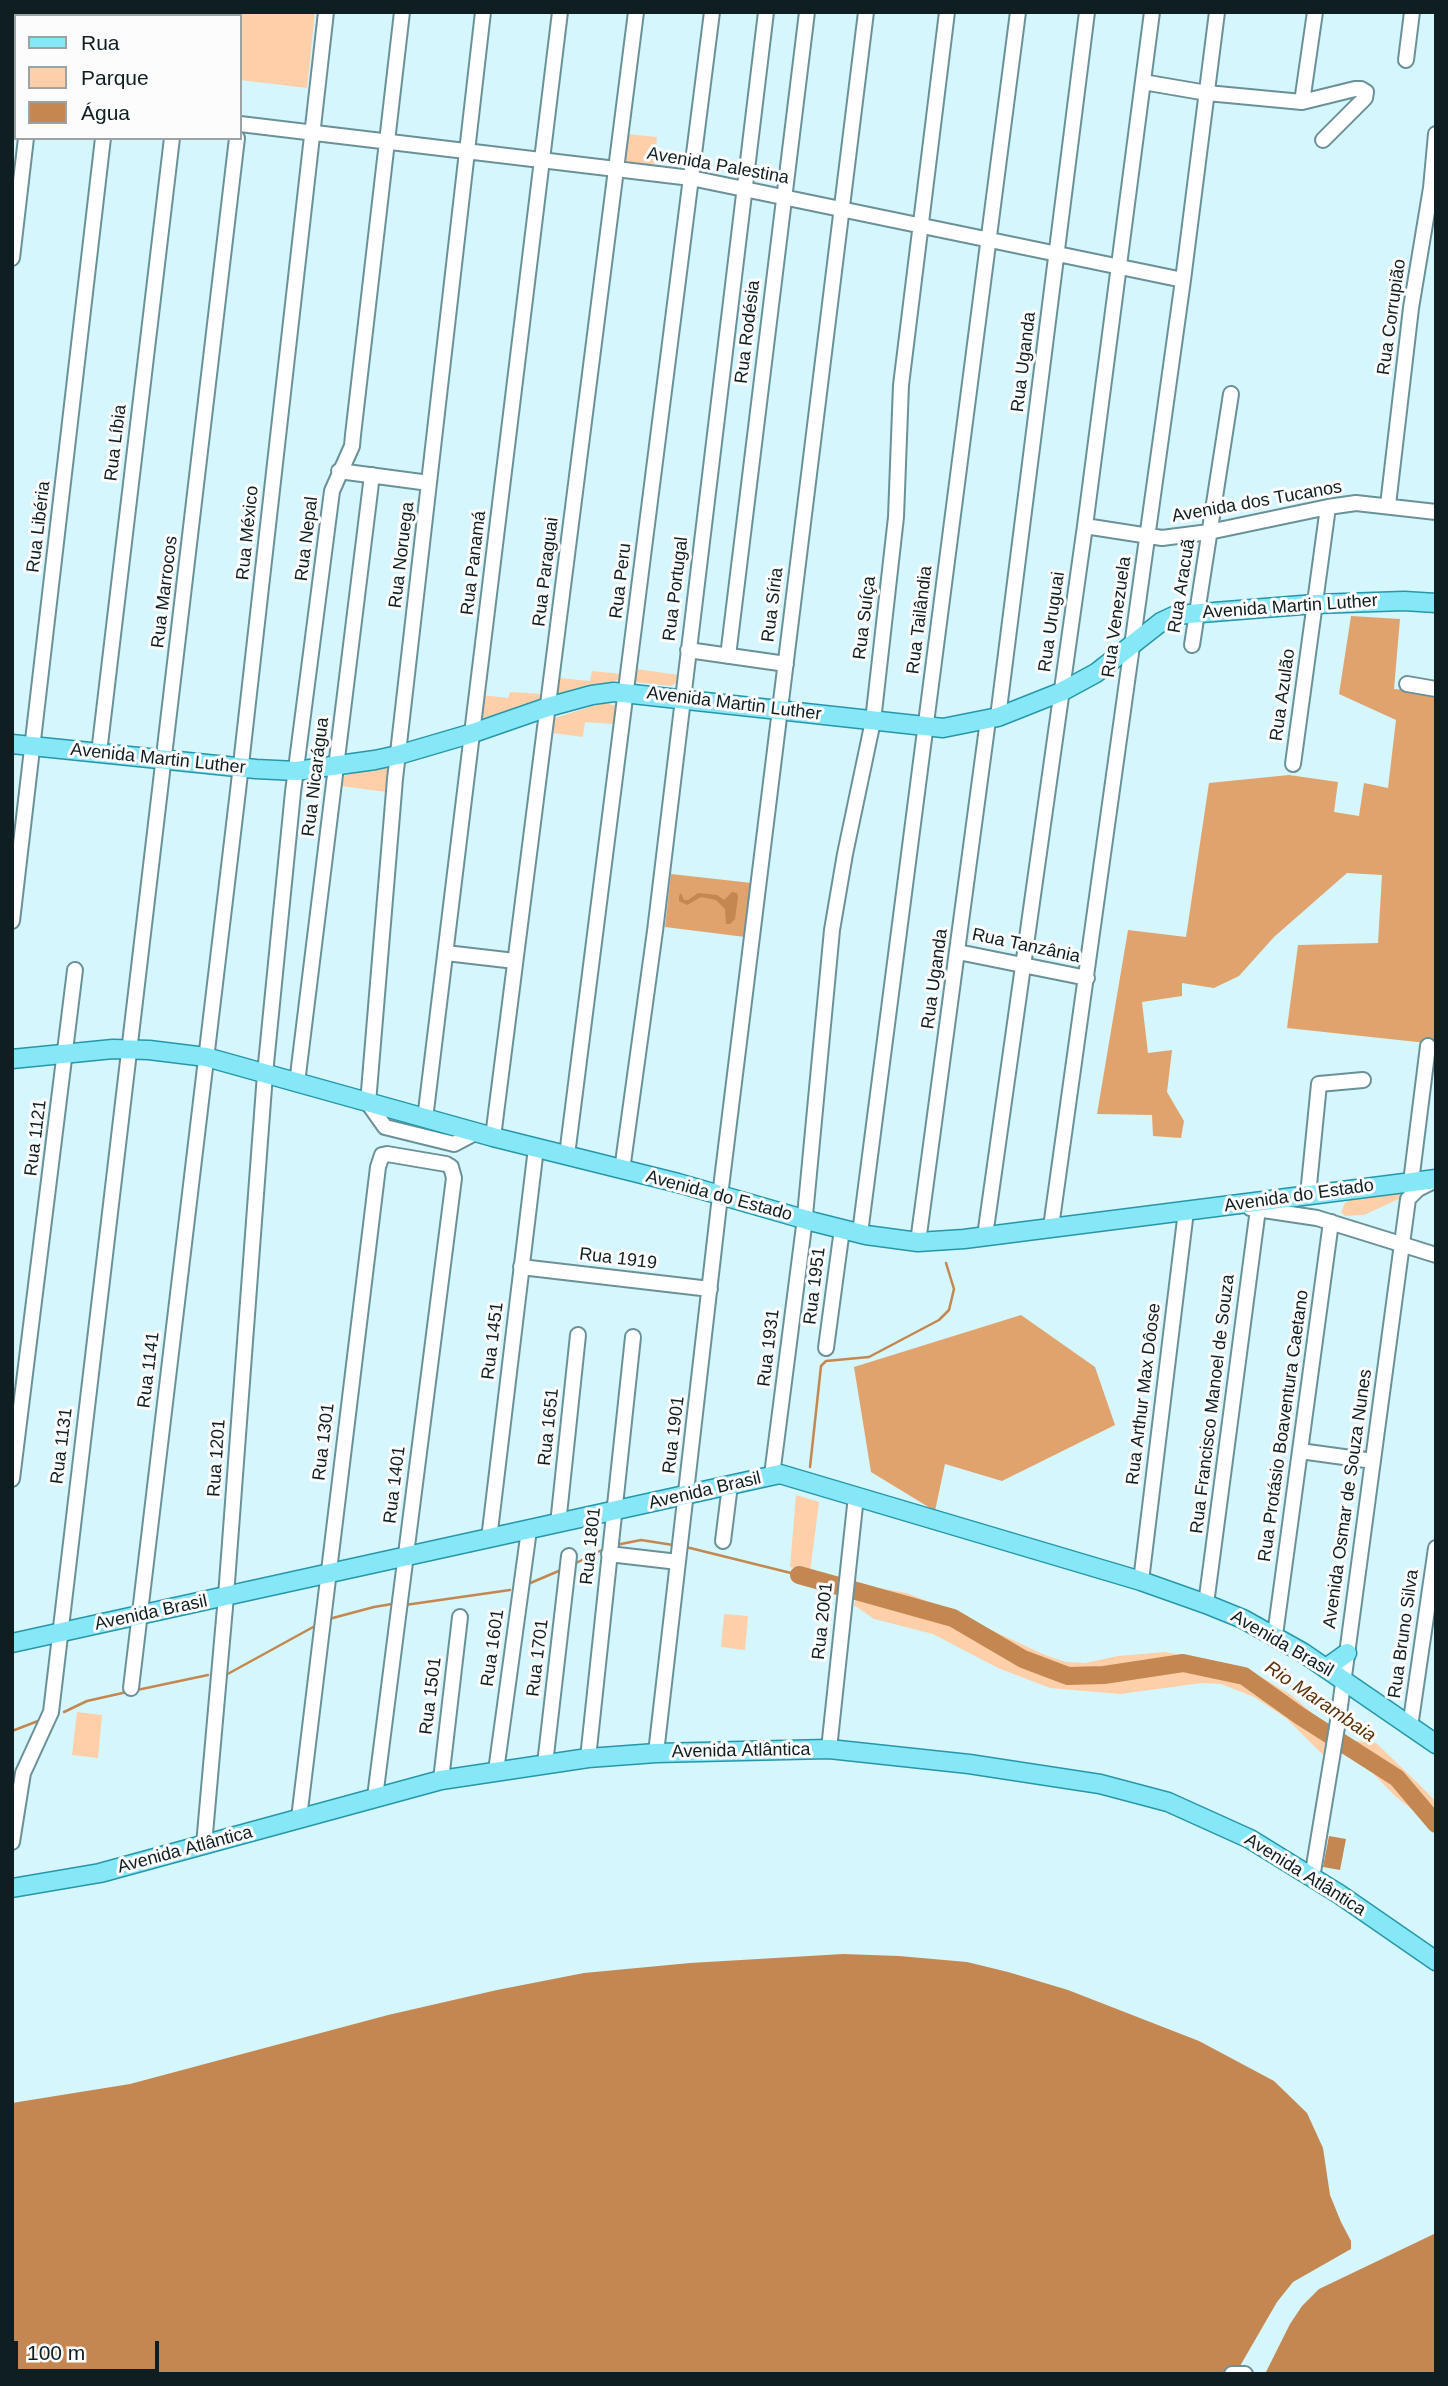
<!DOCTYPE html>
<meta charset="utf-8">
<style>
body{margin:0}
#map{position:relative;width:1448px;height:2386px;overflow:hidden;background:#d5f6fc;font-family:Arial,sans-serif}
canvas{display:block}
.frame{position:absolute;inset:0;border:14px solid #0f1e21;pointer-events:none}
.legend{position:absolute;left:14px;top:14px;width:228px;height:126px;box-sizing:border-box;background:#fcfcfc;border:2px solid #9da3a4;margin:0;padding:9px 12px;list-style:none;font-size:21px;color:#0f1e21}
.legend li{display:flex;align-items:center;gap:14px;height:35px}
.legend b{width:35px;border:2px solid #9da3a4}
.scale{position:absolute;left:14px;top:2341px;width:145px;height:32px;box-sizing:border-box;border:4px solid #0f1e21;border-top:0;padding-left:9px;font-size:21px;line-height:24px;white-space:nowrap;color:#0f1e21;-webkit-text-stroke:5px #fcfcfc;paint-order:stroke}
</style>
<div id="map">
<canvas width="1448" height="2386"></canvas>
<div class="frame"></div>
<ul class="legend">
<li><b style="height:9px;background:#86e7f6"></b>Rua</li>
<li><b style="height:19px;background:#fecfa8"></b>Parque</li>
<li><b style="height:19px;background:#c48752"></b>Água</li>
</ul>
<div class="scale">100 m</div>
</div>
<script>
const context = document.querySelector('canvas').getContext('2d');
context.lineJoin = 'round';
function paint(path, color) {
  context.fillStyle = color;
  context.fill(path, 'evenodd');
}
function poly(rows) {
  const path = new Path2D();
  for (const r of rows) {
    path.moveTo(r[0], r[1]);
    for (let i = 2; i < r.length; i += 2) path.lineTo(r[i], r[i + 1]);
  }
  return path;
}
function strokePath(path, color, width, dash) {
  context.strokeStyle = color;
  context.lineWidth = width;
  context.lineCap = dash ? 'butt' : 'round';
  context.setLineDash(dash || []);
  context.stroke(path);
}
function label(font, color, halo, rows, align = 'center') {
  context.font = font + ' Arial,sans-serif';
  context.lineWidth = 6;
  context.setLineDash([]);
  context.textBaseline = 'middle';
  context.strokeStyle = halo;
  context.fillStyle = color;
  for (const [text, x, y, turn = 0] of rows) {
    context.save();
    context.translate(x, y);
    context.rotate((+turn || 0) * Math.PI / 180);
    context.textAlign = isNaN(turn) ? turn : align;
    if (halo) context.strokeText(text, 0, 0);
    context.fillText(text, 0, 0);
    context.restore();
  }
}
paint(poly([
 [124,12,315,12,307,88,240,80,240,16,124,16],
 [626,134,657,137,654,167,622,164],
 [636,669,679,675,678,681,671,686,634,682],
 [592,671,622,674,621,679,556,698,559,678,590,681],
 [510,692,543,694,543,697,539,702,485,719,481,718,482,695,508,698],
 [599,704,609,704,617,706,614,724,585,722,583,737,552,733,552,719],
 [389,766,386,792,341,786,342,776],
 [1403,1191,1403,1197,1364,1215,1345,1216,1341,1212,1345,1203,1351,1199],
 [796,1495,819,1502,810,1572,790,1567],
 [860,1585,907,1593,944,1608,1045,1655,1066,1662,1085,1663,1118,1656,1165,1652,1233,1665,1263,1678,1291,1695,1329,1727,1325,1757,1286,1718,1254,1697,1221,1684,1202,1683,1120,1694,1050,1688,998,1668,933,1634,874,1619,854,1605],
 [724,1614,748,1616,745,1650,721,1647],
 [77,1712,102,1715,98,1758,72,1755],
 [1348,1740,1376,1743,1424,1789,1436,1802,1436,1832,1427,1821,1396,1797,1360,1760,1347,1755]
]), '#fecfa8');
paint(poly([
 [1351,616,1400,619,1394,689,1436,692,1436,1044,1287,1028,1298,945,1378,943,1382,875,1347,873,1274,937,1239,976,1214,988,1182,983,1182,996,1142,1002,1148,1053,1172,1050,1167,1092,1184,1121,1181,1138,1153,1136,1152,1115,1097,1114,1128,930,1186,937,1209,783,1289,775,1338,782,1334,812,1359,816,1364,783,1388,788,1396,720,1339,694],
 [671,874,752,883,745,937,665,927],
 [1021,1315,1095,1367,1115,1425,1002,1481,945,1464,935,1511,871,1472,854,1367]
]), '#e1a36e');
paint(poly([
 [732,892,737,893,738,897,735,919,730,924,726,924,725,909,716,900,701,897,687,905,679,901,679,896,681,893,684,900,688,900,698,893,717,895,724,900],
 [1329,1836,1346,1839,1340,1870,1323,1867],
 [843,1954,899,1956,967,1962,1008,1972,1068,1990,1199,2041,1274,2081,1307,2113,1323,2148,1330,2195,1341,2222,1351,2241,1351,2249,1293,2282,1277,2302,1240,2366,1227,2374,12,2374,12,2103,130,2084,388,2015,497,1990,584,1973,690,1963],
 [1436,2233,1436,2374,1265,2374,1290,2324,1302,2306,1319,2289]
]), '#c48752');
strokePath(poly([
 [810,1467,821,1366,826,1361,869,1357,939,1320,949,1310,954,1289,946,1263],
 [616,1545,641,1540,673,1545],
 [686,1547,799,1575],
 [572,1565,604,1549],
 [528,1584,561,1570],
 [405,1605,510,1590],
 [329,1619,374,1607,392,1604],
 [224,1676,315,1626],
 [137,1690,208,1675],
 [64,1712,87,1701,127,1692],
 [12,1731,38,1721]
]), '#c48752', 2.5);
strokePath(poly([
 [799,1575,953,1618,1023,1659,1068,1676,1104,1675,1183,1663,1244,1676,1300,1716,1397,1778,1436,1824]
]), '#c48752', 18);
const minor = poly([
 [40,16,41,12],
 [117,16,118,12],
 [1406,60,1412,12],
 [1143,82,1207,93,1302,102,1355,89,1361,89,1366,92,1365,98,1323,140],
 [12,98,16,98],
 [1302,102,1315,12],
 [240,124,691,178,1183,280],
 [12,258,26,138],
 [339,471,429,483],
 [1388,505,1411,308,1431,188,1436,134],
 [1085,526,1162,538,1209,532,1328,507,1356,503,1436,512],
 [1192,645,1231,394],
 [688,650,786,664],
 [728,656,807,12],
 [1407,684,1436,689],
 [998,717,1087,12],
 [99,753,172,138],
 [1293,764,1328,507],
 [12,921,103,138],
 [958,952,1087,978],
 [446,953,515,961],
 [297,1083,372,475],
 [425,1119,560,12],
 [475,1133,454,1144,385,1127,368,1103,395,779,483,12],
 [493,1137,636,12],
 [567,1155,712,12],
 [622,1170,655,931,766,12],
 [1411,1182,1428,1046],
 [1308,1195,1319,1084,1363,1080],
 [1250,1208,1317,1218,1436,1255],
 [1051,1227,1183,280,1217,12],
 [860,1233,1018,12],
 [985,1236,1085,526,1152,12],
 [918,1242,988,720],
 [521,1267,710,1289],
 [826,1348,842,1229],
 [1300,1451,1373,1461],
 [772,1475,804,1226,832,930,845,854,873,721,896,517,901,385,947,12],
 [12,1479,75,970],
 [558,1524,578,1335],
 [489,1539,536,1148],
 [723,1541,730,1485],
 [609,1554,678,1562],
 [1141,1581,1186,1211],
 [1206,1604,1258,1209],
 [1275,1635,1331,1222],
 [131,1688,238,791,326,12],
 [1410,1727,1436,1548],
 [829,1749,856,1496],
 [656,1753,720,1196,866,12],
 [588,1758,633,1337],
 [545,1764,569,1556],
 [496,1771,529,1530],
 [441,1780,460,1617],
 [299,1818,378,1167,382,1155,387,1154,446,1164,451,1167,454,1178,375,1797],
 [12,1842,23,1773,51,1712,237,138],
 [204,1845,226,1596,265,1074,293,792,332,491,352,446,353,435,402,12],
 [1312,1878,1338,1721,1408,1199,1418,1189,1432,1182],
 [1232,2374,1245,2374]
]);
const major = poly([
 [12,744,256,769,296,771,375,760,398,755,473,733,548,707,592,695,614,692,943,728,998,717,1061,692,1096,673,1161,622,1176,615,1315,604,1404,601,1436,603],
 [12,1059,113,1049,149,1050,206,1057,493,1137,678,1183,814,1222,866,1235,918,1242,964,1239,1436,1179],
 [12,1643,780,1474,1141,1581,1206,1604,1243,1619,1302,1652,1436,1744],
 [1326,1668,1347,1653],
 [12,1888,100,1873,441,1780,588,1758,656,1753,829,1749,969,1764,1100,1784,1168,1802,1250,1839,1339,1894,1436,1961]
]);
strokePath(minor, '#6b9198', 18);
strokePath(major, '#2896a8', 21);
strokePath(minor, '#fff', 14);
strokePath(major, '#86e7f6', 18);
label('18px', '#0f1e21', '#fcfcfc', [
 ["Avenida Palestina",718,166,10],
 ["Rua Corrupião",1392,317,-82],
 ["Rua Rodésia",748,332,-83],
 ["Rua Uganda",1024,362,-83],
 ["Rua Líbia",116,443,-83],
 ["Avenida dos Tucanos",1257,502,-10],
 ["Rua Libéria",39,527,-83],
 ["Rua México",248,533,-84],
 ["Rua Nepal",307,539,-83],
 ["Rua Noruega",402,555,-83],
 ["Rua Panamá",474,563,-83],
 ["Rua Paraguai",546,572,-83],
 ["Rua Peru",621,581,-83],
 ["Rua Aracuã",1182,586,-81],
 ["Rua Portugal",676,589,-83],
 ["Rua Marrocos",165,592,-83],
 ["Rua Síria",773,605,-83],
 ["Avenida Martin Luther",1290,607,-4],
 ["Rua Venezuela",1117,617,-82],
 ["Rua Suíça",865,618,-83],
 ["Rua Tailândia",920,620,-83],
 ["Rua Uruguai",1052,622,-82],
 ["Rua Azulão",1283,695,-82],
 ["Avenida Martin Luther",734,704,7],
 ["Avenida Martin Luther",158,759,6],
 ["Rua Nicarágua",316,777,-83],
 ["Rua Tanzânia",1026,946,12],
 ["Rua Uganda",935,979,-82],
 ["Rua 1121",36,1138,-83],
 ["Avenida do Estado",719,1196,15],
 ["Avenida do Estado",1299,1196,-8],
 ["Rua 1919",618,1259,7],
 ["Rua 1951",815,1286,-83],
 ["Rua 1451",493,1341,-83],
 ["Rua 1931",769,1348,-83],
 ["Rua 1141",149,1370,-83],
 ["Rua Arthur Max Dôose",1144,1394,-83],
 ["Rua Francisco Manoel de Souza",1213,1404,-83],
 ["Rua Protásio Boaventura Caetano",1284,1426,-82],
 ["Rua 1651",549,1427,-84],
 ["Rua 1901",674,1435,-83],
 ["Rua 1301",324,1442,-83],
 ["Rua 1131",62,1446,-83],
 ["Rua 1201",217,1458,-86],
 ["Rua 1401",395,1485,-83],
 ["Avenida Brasil",705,1491,-13],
 ["Avenida Osmar de Souza Nunes",1348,1499,-82],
 ["Rua 1801",591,1546,-84],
 ["Avenida Brasil",151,1613,-12],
 ["Rua 2001",823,1621,-84],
 ["Rua Bruno Silva",1404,1634,-82],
 ["Avenida Brasil",1282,1644,30],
 ["Rua 1601",493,1648,-82],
 ["Rua 1701",538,1658,-83],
 ["Rua 1501",431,1696,-83],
 ["Avenida Atlântica",741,1751,-1],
 ["Avenida Atlântica",185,1850,-15],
 ["Avenida Atlântica",1305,1875,32]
]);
label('italic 19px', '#5a3106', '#fcfcfc', [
 ["Rio Marambaia",1320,1702,34]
]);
</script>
